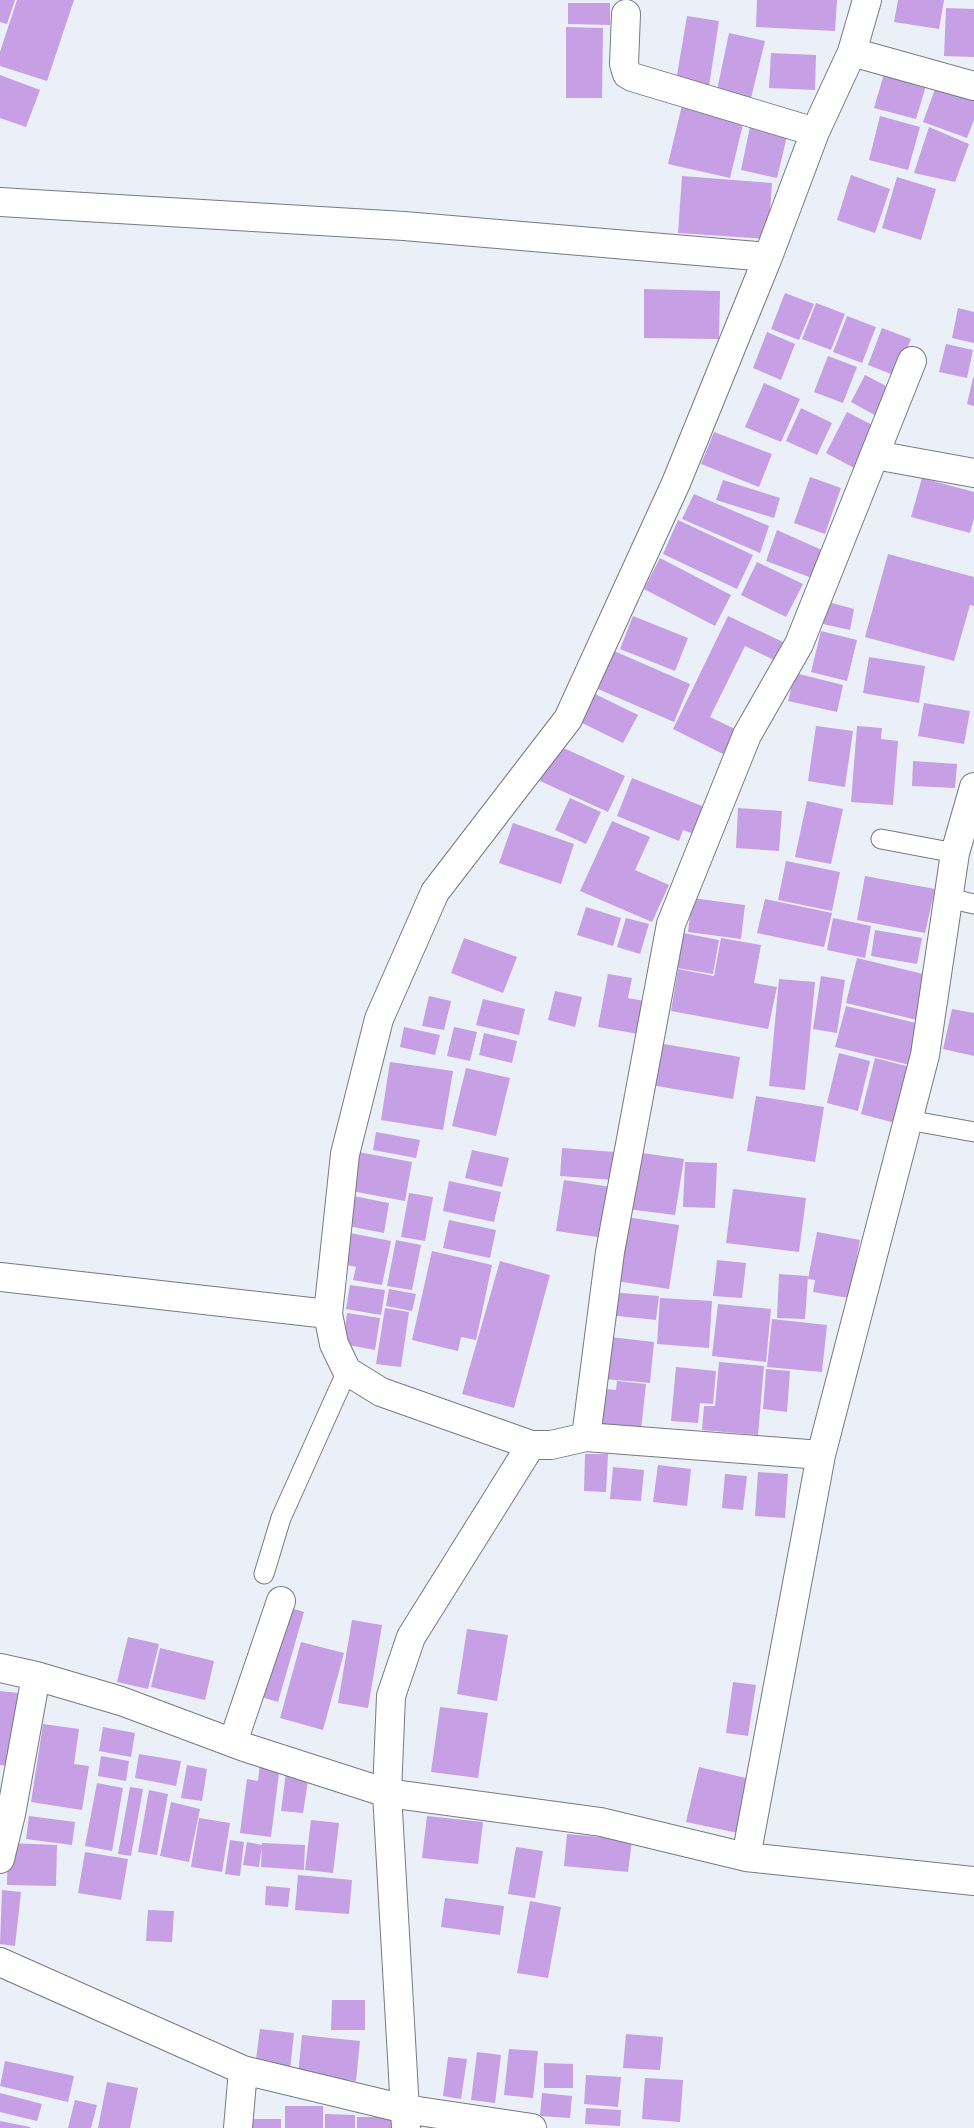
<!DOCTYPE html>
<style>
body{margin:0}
canvas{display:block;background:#ebf0f8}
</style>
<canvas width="974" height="2128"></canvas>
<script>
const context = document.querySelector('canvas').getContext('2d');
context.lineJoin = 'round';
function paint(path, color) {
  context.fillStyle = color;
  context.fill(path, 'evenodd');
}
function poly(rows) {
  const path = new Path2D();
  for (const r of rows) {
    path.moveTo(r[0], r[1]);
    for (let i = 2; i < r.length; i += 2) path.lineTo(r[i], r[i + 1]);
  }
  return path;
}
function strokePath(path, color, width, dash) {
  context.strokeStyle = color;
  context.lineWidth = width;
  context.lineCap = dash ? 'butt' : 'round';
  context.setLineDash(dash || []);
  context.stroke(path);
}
paint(poly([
 [0,0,15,0,7,24,0,22],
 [17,0,74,0,47,81,0,66,0,52],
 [757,0,837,0,835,31,756,27],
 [898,0,944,0,939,29,894,22],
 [568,3,610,3,610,25,568,24],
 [946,8,974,9,974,57,944,56],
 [687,16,719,21,709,86,676,81],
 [566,27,603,28,602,98,566,98],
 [729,33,765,41,751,98,717,90],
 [771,53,816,55,815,90,769,88],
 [886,67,928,79,916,119,874,108],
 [0,75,40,90,26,127,0,118],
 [938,81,974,94,974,120,967,138,923,122],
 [682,105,744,120,730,178,668,164],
 [880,116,920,127,908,170,869,160],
 [752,117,788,132,777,178,741,170],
 [929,127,969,144,955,182,914,173],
 [851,175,890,189,875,233,837,220],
 [682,176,772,183,768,239,678,233],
 [897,177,936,189,921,240,882,228],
 [644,289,720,291,719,339,644,338],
 [785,293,814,304,799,340,771,329],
 [816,303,845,314,831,350,802,339],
 [958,308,974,312,974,343,952,338],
 [847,316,876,327,862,363,833,352],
 [882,328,911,339,896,376,868,365],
 [767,332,795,344,781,380,753,368],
 [946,344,973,350,967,378,939,372],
 [828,356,857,367,843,403,814,392],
 [865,375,890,388,880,418,851,402],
 [973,378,974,378,974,406,967,404],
 [764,383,800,399,781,442,745,427],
 [801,408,832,423,817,455,786,441],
 [847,412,880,429,858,470,826,453],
 [714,432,772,454,759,487,701,464],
 [810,477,841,488,825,534,794,523],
 [922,478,974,492,974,518,970,533,911,517],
 [723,480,780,498,774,518,716,500],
 [694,494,769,526,760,553,682,519],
 [678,520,753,555,737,589,663,554],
 [777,530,824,551,812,578,766,561],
 [888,554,974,577,974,606,970,605,954,661,865,637],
 [660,558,731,595,715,626,644,589],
 [757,562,803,584,786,617,741,595],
 [828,602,854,609,850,630,823,624],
 [633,616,688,638,675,671,620,649],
 [728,616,783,642,774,660,745,646,710,717,741,732,729,757,673,729],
 [821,631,857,640,847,681,811,672],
 [614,651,690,684,674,722,598,689],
 [869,657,925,666,919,703,863,693],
 [795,673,843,685,837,712,788,701],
 [591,692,638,715,623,743,576,720],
 [924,703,970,711,964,744,918,736],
 [816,726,853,731,845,787,808,781],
 [857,726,882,728,881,739,898,741,893,805,851,802],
 [557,745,625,776,608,812,540,781],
 [913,761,957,764,955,788,912,786],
 [632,778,707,808,696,835,683,830,679,841,617,816],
 [570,798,601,812,586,844,555,830],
 [807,801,843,809,831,864,795,857],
 [738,808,782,811,779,851,736,848],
 [612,821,650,837,635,870,669,885,652,922,580,891],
 [513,823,574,844,561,884,499,863],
 [786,861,840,872,832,911,778,900],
 [865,876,935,889,925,933,857,920],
 [692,898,745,905,741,939,688,932],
 [765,899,832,913,824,947,757,933],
 [586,907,621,918,613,946,577,935],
 [626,918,649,924,640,954,617,947],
 [833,918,871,926,865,958,827,950],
 [875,930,922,938,917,964,871,956],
 [683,933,719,940,713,974,677,968],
 [464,938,517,957,503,993,451,973],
 [721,938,761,945,754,983,777,987,768,1029,671,1011,678,969,714,976],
 [857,958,927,975,917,1020,846,1003],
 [608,974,632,978,628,998,650,1002,644,1035,598,1027],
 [821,976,845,980,837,1033,813,1029],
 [779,979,815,982,805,1090,769,1086],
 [555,991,582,997,575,1027,548,1020],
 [429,996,451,1001,444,1030,422,1026],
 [483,999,525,1009,519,1035,476,1025],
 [846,1006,924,1025,914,1066,835,1047],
 [952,1009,974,1013,974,1056,943,1049],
 [404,1027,440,1035,435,1055,400,1047],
 [454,1027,477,1032,470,1061,447,1056],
 [484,1033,517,1041,512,1063,479,1055],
 [658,1043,740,1057,733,1099,651,1085],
 [839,1053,870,1061,858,1111,827,1103],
 [875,1058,910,1067,895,1123,861,1114],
 [390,1062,453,1071,443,1130,381,1120],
 [466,1068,510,1078,496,1136,452,1126],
 [756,1096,824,1107,815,1162,747,1151],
 [376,1132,420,1140,416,1158,373,1150],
 [562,1148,615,1152,614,1180,560,1176],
 [472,1150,509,1158,502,1187,465,1178],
 [353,1151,412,1162,405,1201,346,1190],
 [635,1152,684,1159,675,1215,627,1209],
 [685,1162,717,1163,715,1208,683,1207],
 [564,1180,611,1187,604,1238,556,1231],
 [449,1181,501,1192,494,1222,443,1211],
 [733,1189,806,1198,799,1252,726,1243],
 [409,1193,433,1197,425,1241,401,1237],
 [348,1195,389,1203,384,1233,343,1225],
 [626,1217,679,1225,669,1289,616,1281],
 [449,1220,496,1230,490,1258,443,1248],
 [345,1232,391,1241,382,1285,353,1280,356,1267,338,1263],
 [817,1232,860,1240,849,1298,813,1292,815,1280,808,1279],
 [396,1240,421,1245,412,1290,387,1286],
 [432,1251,492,1265,476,1340,461,1337,458,1351,412,1340],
 [717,1260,746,1263,742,1298,713,1296],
 [500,1261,550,1275,514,1408,462,1394],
 [779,1274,808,1276,805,1319,777,1318],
 [350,1285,385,1290,381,1315,346,1309],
 [389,1289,416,1294,412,1311,386,1306],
 [610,1292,659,1296,656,1320,608,1315],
 [660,1298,712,1301,709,1348,657,1344],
 [718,1304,771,1309,766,1362,712,1356],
 [385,1308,409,1312,401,1367,376,1364],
 [347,1313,380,1318,375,1350,343,1344],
 [772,1319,827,1325,822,1372,767,1367],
 [610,1337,654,1342,650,1383,605,1379],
 [719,1362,764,1366,758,1435,702,1430,704,1406,715,1406],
 [676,1367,716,1371,713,1404,700,1403,698,1423,671,1421],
 [766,1369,790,1371,787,1412,763,1409],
 [617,1381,646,1384,641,1430,601,1426,605,1389,616,1390],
 [585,1454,608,1454,606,1492,584,1491],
 [658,1465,691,1469,687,1506,653,1502],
 [613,1467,644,1470,641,1501,610,1499],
 [758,1472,788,1474,785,1518,755,1516],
 [725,1474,747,1476,743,1510,722,1508],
 [284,1606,304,1612,278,1702,258,1696],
 [352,1620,382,1625,368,1708,338,1703],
 [467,1629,508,1635,497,1701,457,1694],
 [128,1637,159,1644,148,1689,117,1682],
 [301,1642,344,1653,323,1730,280,1718],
 [160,1648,214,1661,205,1700,151,1687],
 [733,1682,756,1685,748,1736,726,1733],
 [0,1691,19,1693,13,1766,0,1765],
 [440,1707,488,1713,478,1778,431,1772],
 [43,1724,79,1729,74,1764,89,1766,82,1810,31,1802],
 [103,1727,135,1733,131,1757,99,1751],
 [139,1754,181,1761,176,1786,135,1778],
 [101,1756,129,1761,126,1781,98,1776],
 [260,1763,280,1765,271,1837,240,1833,247,1779,258,1781],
 [187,1765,207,1769,202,1801,181,1798],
 [287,1765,310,1768,303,1813,281,1811],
 [699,1767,750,1779,738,1833,686,1822],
 [97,1783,123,1788,112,1851,85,1846],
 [130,1787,143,1789,131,1856,118,1854],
 [149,1790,168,1794,157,1855,138,1852],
 [171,1802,200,1809,189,1862,160,1856],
 [29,1816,75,1822,72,1845,26,1839],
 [427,1816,483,1822,478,1864,422,1858],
 [199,1818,230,1823,222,1872,191,1867],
 [311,1820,339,1823,333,1873,305,1870],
 [567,1834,632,1840,628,1872,564,1866],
 [230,1840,244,1842,240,1876,225,1874],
 [247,1842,262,1845,259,1867,243,1865],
 [8,1843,57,1845,56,1886,7,1885],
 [262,1843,305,1845,304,1870,261,1867],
 [516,1847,543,1851,535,1898,508,1894],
 [85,1852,128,1859,121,1900,78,1893],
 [298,1875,352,1880,349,1914,295,1910],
 [266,1886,290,1888,288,1907,265,1905],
 [2,1890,21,1892,15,1946,0,1944],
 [445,1898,504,1906,500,1935,441,1927],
 [530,1901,561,1907,548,1978,517,1973],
 [148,1910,174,1911,172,1942,146,1941],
 [332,2000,365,2000,365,2030,331,2030],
 [260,2029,294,2033,290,2070,255,2067],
 [626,2034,663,2037,660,2070,623,2068],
 [302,2035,360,2041,356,2081,298,2075],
 [509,2049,538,2051,533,2098,504,2095],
 [477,2052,501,2055,495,2103,471,2100],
 [448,2057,467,2059,461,2099,443,2096],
 [5,2061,74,2076,68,2102,0,2086],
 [544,2063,573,2064,573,2088,544,2088],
 [586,2075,621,2077,618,2107,584,2104],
 [645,2078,683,2080,680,2122,642,2119],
 [107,2082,138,2088,130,2128,98,2128],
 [0,2093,42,2104,37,2121,0,2112],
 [542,2093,572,2096,570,2118,540,2116],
 [75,2100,97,2105,91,2128,68,2128],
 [285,2106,323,2106,323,2128,285,2128],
 [586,2108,621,2110,620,2126,585,2124],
 [325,2114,355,2115,355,2128,325,2128],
 [357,2117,397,2117,396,2128,357,2128],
 [247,2119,281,2119,281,2128,247,2128],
 [0,2121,30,2127,30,2128,0,2128]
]), '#c69fe4');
const lane = poly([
 [881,839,955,853],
 [948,898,974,904],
 [908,1120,974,1132],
 [264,1574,281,1518,347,1371]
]);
const street = poly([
 [867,0,852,52,815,132,768,257,676,483,568,719,435,892,379,1019,345,1154,328,1314,334,1344,347,1371,381,1392,531,1445,551,1445,586,1437,610,1252,671,924,747,735,799,644,912,361],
 [626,14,624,64,627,74,632,77,815,132],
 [852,52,974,86],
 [0,202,404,226,768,257],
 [875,455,974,473],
 [0,1277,328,1314],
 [586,1437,821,1455],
 [0,1668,36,1676,121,1701,244,1747,387,1793,601,1822,746,1857,974,1881],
 [233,1742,281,1601],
 [746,1857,821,1455,925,1055,955,853,974,787],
 [0,1859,11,1814,36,1676],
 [0,1962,243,2070,405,2109,532,2128],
 [238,2128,243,2070],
 [406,2128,387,1793,391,1696,411,1637,531,1445]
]);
strokePath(lane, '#767a82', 21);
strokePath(street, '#767a82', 30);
strokePath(lane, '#fff', 19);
strokePath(street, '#fff', 28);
</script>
